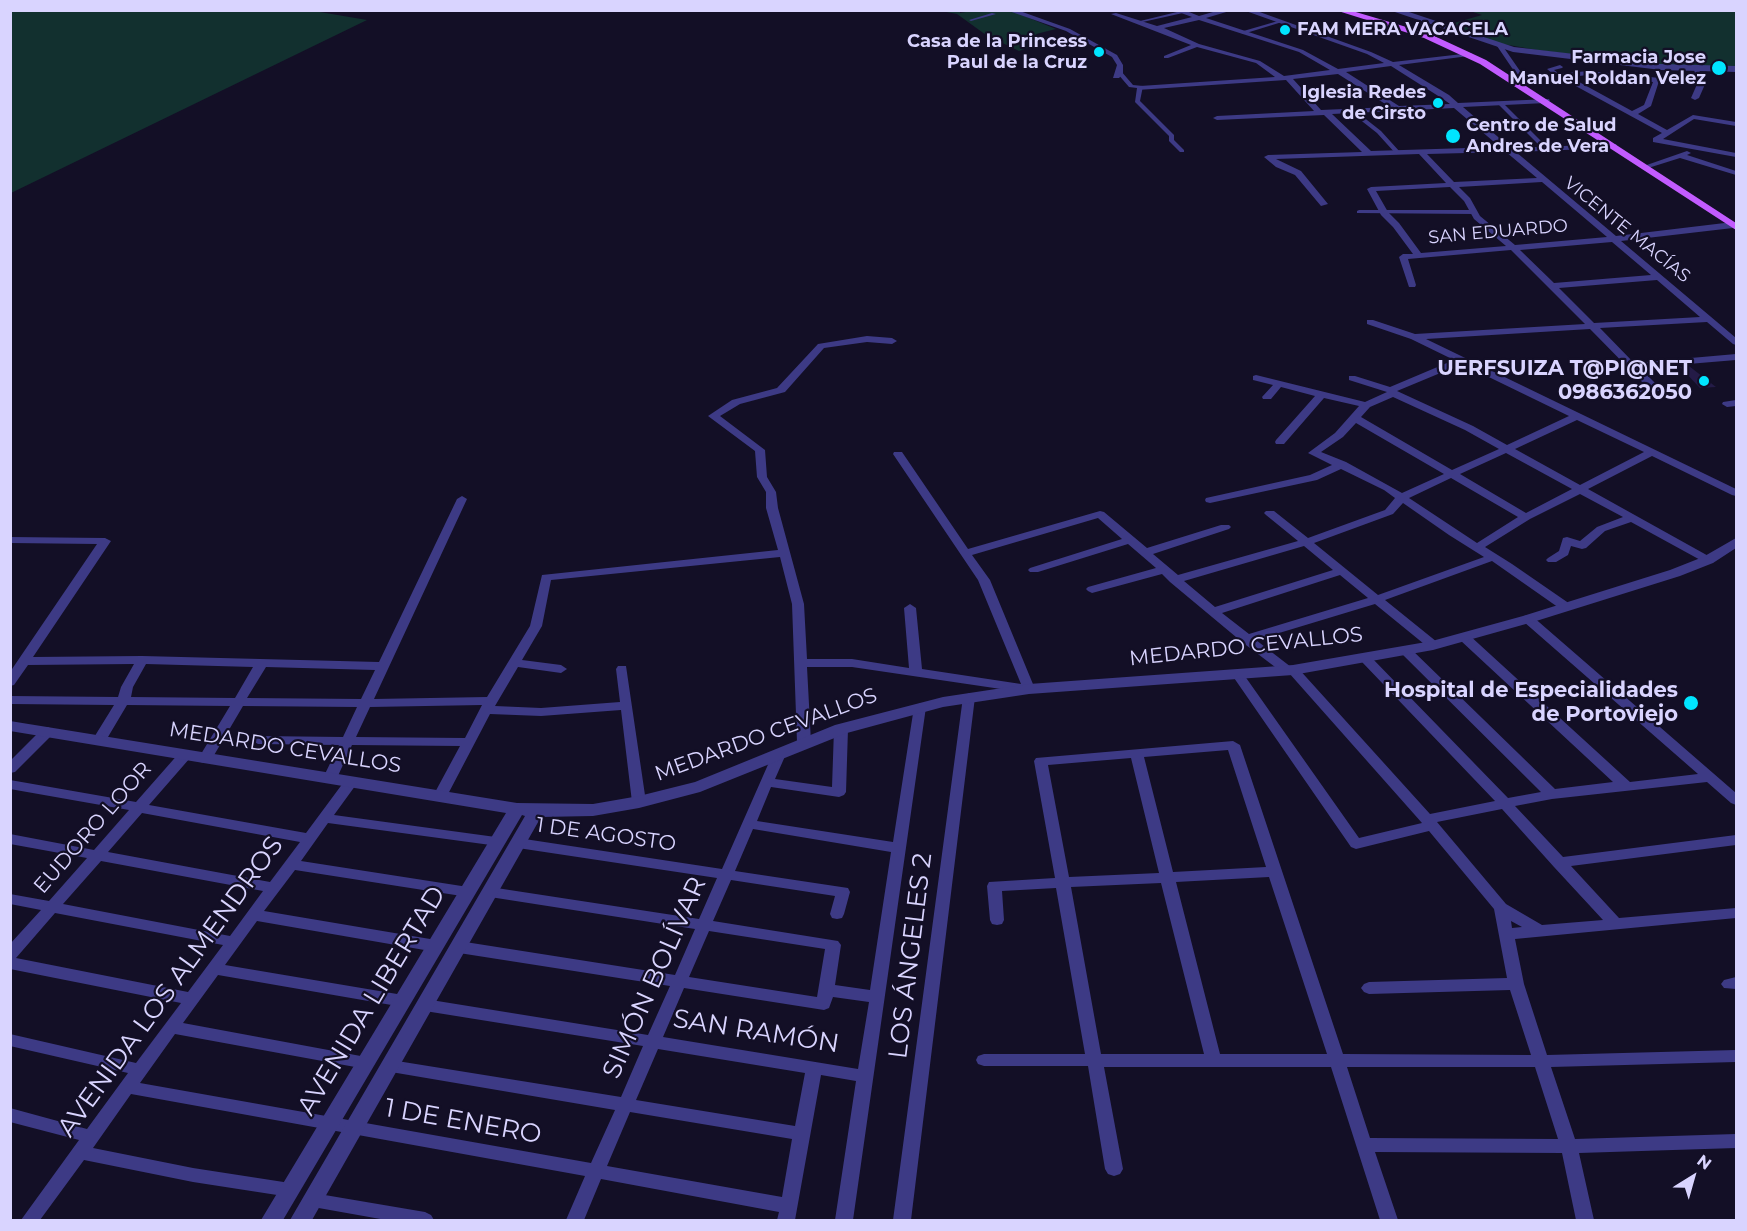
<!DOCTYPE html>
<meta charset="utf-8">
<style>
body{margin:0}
#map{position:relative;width:1747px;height:1231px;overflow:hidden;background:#130f26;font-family:Montserrat,sans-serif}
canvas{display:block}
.frame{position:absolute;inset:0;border:12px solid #d9d4ff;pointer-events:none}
.north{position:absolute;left:1663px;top:1147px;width:60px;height:60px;-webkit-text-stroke:4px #130f26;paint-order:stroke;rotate:37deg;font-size:16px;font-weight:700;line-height:24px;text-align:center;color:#d9d4ff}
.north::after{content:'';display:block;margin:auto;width:21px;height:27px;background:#d9d4ff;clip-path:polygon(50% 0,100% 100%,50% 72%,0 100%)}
</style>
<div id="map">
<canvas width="1747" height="1231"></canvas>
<div class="frame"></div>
<div class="north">N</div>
</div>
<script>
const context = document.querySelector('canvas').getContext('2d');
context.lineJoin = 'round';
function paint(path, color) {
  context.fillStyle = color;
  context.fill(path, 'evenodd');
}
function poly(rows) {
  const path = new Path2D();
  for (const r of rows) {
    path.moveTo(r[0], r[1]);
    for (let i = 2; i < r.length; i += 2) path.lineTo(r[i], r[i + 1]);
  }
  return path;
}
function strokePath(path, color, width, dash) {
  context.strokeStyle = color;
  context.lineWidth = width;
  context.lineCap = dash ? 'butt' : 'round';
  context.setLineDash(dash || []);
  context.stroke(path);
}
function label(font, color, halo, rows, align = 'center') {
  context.font = font + ' Montserrat,sans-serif';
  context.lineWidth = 4.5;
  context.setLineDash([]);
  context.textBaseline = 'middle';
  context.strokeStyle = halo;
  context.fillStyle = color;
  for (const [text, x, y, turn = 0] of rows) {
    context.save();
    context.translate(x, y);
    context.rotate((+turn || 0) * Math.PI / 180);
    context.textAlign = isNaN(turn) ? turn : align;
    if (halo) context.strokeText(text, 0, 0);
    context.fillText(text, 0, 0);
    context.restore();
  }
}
paint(poly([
 [314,11,367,20,11,193,11,11],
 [941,11,960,11,960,13,966,12,963,11,1012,11,1056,29,1036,34,1042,43,1019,51,986,35,957,14],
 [1470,11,1736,11,1736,67,1659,65,1537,50,1497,43,1447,25,1482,15]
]), '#12302f');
paint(poly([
 [1689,366,1716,387,1700,388,1680,367]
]), '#241b47');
paint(poly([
 [1181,11,1183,11,1183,13,1138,23,1136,22,1181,11],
 [992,13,996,14,971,21,969,20,992,13],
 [1278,21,1282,22,1243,34,1240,32,1278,21],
 [1498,45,1502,45,1520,71,1521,81,1516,80,1514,71,1497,46,1498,45],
 [1560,65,1563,67,1562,68,1554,70,1561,75,1561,77,1557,77,1547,69,1560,65],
 [1117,71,1121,71,1133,85,1143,86,1140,101,1174,135,1174,140,1184,150,1184,152,1180,152,1169,141,1169,136,1135,102,1137,88,1129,87,1117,73,1117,71],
 [1498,102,1502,102,1548,148,1548,150,1544,150,1498,104,1498,102],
 [1349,109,1353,109,1381,131,1400,152,1400,154,1396,154,1377,133,1349,111,1349,109],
 [1359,210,1473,210,1476,212,1473,214,1357,213,1357,211,1359,210]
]), '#3d3a85');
paint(poly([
 [1006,10,1017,10,1070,29,1117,55,1123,65,1123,74,1119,78,1113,78,1117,65,1112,57,1066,31,1006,10],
 [1173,10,1184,10,1199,16,1220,10,1233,10,1206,18,1303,50,1338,69,1384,63,1367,54,1243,10,1254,10,1371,52,1393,62,1471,53,1472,54,1469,56,1399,65,1449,95,1458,103,1549,99,1550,101,1546,103,1463,107,1511,148,1616,144,1617,146,1613,148,1516,152,1616,236,1733,222,1736,224,1736,227,1733,228,1621,241,1736,338,1736,345,1733,344,1707,322,1600,328,1634,363,1736,354,1736,360,1640,368,1659,387,1659,391,1637,393,1637,389,1647,387,1590,329,1426,339,1736,489,1736,496,1732,495,1652,456,1588,489,1712,558,1714,560,1712,562,1704,562,1631,522,1605,531,1586,548,1582,549,1571,546,1568,555,1556,562,1548,562,1546,560,1548,558,1559,551,1563,538,1567,537,1580,541,1597,527,1623,517,1580,494,1530,519,1485,547,1512,564,1570,604,1572,607,1570,610,1562,610,1492,561,1385,600,1437,642,1439,645,1437,648,1429,648,1375,604,1256,640,1291,667,1297,667,1430,814,1495,801,1362,662,1360,659,1362,656,1370,656,1508,798,1541,792,1402,654,1400,651,1402,648,1410,648,1555,789,1613,782,1460,640,1458,637,1460,634,1464,633,1468,634,1630,782,1698,774,1524,622,1522,619,1524,616,1528,615,1532,616,1736,793,1736,805,1731,803,1707,782,1552,799,1515,806,1563,857,1736,835,1736,845,1571,866,1619,918,1736,908,1736,918,1515,939,1524,984,1547,1055,1736,1050,1736,1062,1551,1067,1575,1139,1736,1134,1736,1148,1579,1153,1594,1220,1576,1220,1562,1153,1375,1152,1398,1220,1380,1220,1331,1067,1104,1067,1123,1169,1120,1174,1114,1176,1108,1174,1105,1169,1088,1066,984,1066,978,1064,976,1060,978,1056,984,1054,1085,1054,1056,888,1002,891,1004,920,1002,924,997,925,992,924,990,920,987,886,989,882,1055,878,1034,761,1036,758,1233,741,1240,745,1343,1054,1531,1055,1510,990,1369,994,1364,992,1361,988,1364,984,1369,982,1507,978,1494,909,1429,831,1356,849,1351,847,1232,675,1234,672,1242,672,1359,838,1422,823,1289,673,1283,673,1242,642,1170,582,1162,574,1092,593,1088,591,1086,589,1088,587,1156,568,1128,544,1038,572,1030,572,1028,570,1030,568,1122,539,1098,518,972,555,990,580,1035,689,1033,692,1028,693,852,667,807,667,811,742,804,746,797,742,792,604,780,557,551,580,542,626,522,660,561,665,567,669,561,673,518,667,495,706,541,708,620,702,616,669,618,666,626,666,646,802,644,805,639,807,634,805,632,802,621,710,541,716,490,714,447,796,445,799,440,801,435,799,433,796,460,746,352,745,337,778,335,781,330,782,325,781,323,778,339,745,258,744,251,740,258,736,343,737,357,707,243,706,210,762,205,763,200,762,198,759,230,706,127,705,105,742,100,743,93,739,114,705,10,704,10,696,118,697,121,687,134,664,28,665,14,685,10,686,10,672,97,544,10,543,10,537,105,538,111,541,33,657,142,656,379,662,457,499,462,496,467,499,374,699,487,697,530,626,542,575,778,550,766,508,766,492,757,477,755,451,708,416,732,400,777,388,818,344,867,336,892,338,897,341,892,344,867,342,824,348,785,392,740,404,720,416,765,450,767,477,776,492,778,508,804,604,807,659,852,659,909,668,904,608,910,604,916,608,922,669,1021,684,978,580,893,454,894,452,902,452,968,549,1100,511,1104,512,1147,548,1221,525,1229,525,1231,527,1229,529,1153,554,1178,575,1298,541,1266,515,1264,513,1266,511,1274,511,1308,538,1385,510,1395,498,1384,490,1341,469,1317,480,1210,503,1206,502,1205,500,1206,498,1310,475,1332,465,1308,453,1335,433,1359,406,1324,398,1284,444,1276,444,1275,442,1276,440,1315,396,1281,387,1271,399,1263,399,1262,397,1273,385,1253,380,1253,376,1256,375,1365,402,1387,392,1349,380,1349,376,1355,376,1390,387,1454,360,1411,339,1367,324,1367,320,1373,320,1415,334,1585,324,1511,250,1408,259,1416,285,1415,287,1409,287,1399,257,1403,254,1413,254,1393,227,1381,215,1367,189,1371,187,1446,183,1419,154,1276,159,1301,171,1328,204,1321,206,1295,175,1276,167,1264,157,1268,155,1362,152,1324,115,1217,120,1213,118,1217,116,1314,111,1286,80,1137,90,1137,86,1140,86,1275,77,1256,63,1197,47,1168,58,1164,58,1164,56,1191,45,1111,14,1116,13,1157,26,1192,17,1173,10],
 [1199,20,1299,52,1330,70,1284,76,1260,61,1199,44,1164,28,1199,20],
 [1391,66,1443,99,1450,104,1399,106,1346,72,1391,66],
 [1338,74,1390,107,1321,110,1293,79,1338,74],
 [1454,108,1500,147,1371,151,1332,114,1454,108],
 [1506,152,1537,178,1454,182,1427,154,1506,152],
 [1542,182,1607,237,1515,245,1480,216,1470,198,1459,187,1542,182],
 [1450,187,1464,201,1474,219,1506,246,1421,253,1399,223,1388,212,1376,191,1450,187],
 [1612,242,1651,275,1554,283,1520,250,1612,242],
 [1657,280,1700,317,1594,323,1559,288,1657,280],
 [1462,364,1569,416,1507,445,1473,426,1397,391,1462,364],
 [1393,397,1465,430,1499,449,1452,470,1361,417,1370,407,1393,397],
 [1577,420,1644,452,1580,485,1515,449,1577,420],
 [1356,423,1444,474,1402,493,1346,462,1321,452,1343,437,1356,423],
 [1506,453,1572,489,1526,513,1460,474,1506,453],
 [1451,478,1518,517,1477,543,1409,498,1451,478],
 [1403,503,1449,535,1484,557,1378,595,1314,543,1393,514,1403,503],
 [1304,546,1333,570,1215,607,1184,581,1304,546],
 [1340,575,1368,598,1249,634,1222,613,1340,575],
 [146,664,253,667,235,698,131,697,133,687,146,664],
 [266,667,375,670,361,699,247,698,266,667],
 [482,705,465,738,356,737,370,707,482,705],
 [1228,750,1266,867,1173,872,1144,757,1228,750],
 [1131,758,1159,873,1069,877,1048,765,1131,758],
 [1502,809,1554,867,1603,920,1542,925,1506,904,1437,822,1502,809],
 [1269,877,1327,1054,1220,1054,1176,882,1269,877],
 [1161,883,1204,1054,1101,1054,1071,887,1161,883],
 [1511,921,1522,927,1512,928,1511,921],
 [1347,1067,1535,1067,1558,1139,1370,1138,1347,1067],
 [1693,67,1697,67,1706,82,1699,98,1695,100,1691,98,1698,82,1693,67],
 [1588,71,1660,78,1651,106,1638,114,1667,130,1693,115,1736,122,1736,126,1694,119,1663,139,1736,153,1736,157,1653,142,1653,138,1662,133,1561,78,1515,82,1511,80,1515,78,1588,71],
 [1588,75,1653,82,1644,105,1632,111,1570,77,1588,75],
 [1687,151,1691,153,1687,155,1736,171,1736,175,1680,158,1645,169,1641,167,1687,151],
 [1736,400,1736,406,1727,407,1722,404,1723,402,1736,400],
 [969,693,975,697,911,1220,893,1220,963,697,969,693],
 [920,703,926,707,853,1220,835,1220,856,1081,821,1075,795,1220,777,1220,779,1212,601,1179,584,1220,566,1220,585,1176,131,1094,93,1148,193,1168,290,1183,296,1185,299,1190,296,1195,290,1197,193,1182,84,1160,40,1220,21,1220,79,1140,10,1122,10,1108,87,1129,128,1073,10,1046,10,1034,136,1063,181,1003,10,969,10,944,41,910,10,904,10,894,49,901,87,858,10,844,10,834,94,850,129,810,10,789,10,780,136,802,180,752,185,751,190,752,192,755,190,758,149,805,306,833,346,779,351,778,356,779,358,782,334,815,503,838,505,841,503,844,498,846,328,823,301,861,468,887,473,888,475,892,473,896,468,897,295,870,264,911,436,940,441,942,444,946,441,950,436,952,257,921,225,965,403,995,408,997,411,1001,408,1005,403,1007,218,975,183,1023,366,1057,372,1059,374,1063,372,1067,366,1069,175,1034,140,1083,591,1163,615,1110,391,1072,385,1070,383,1066,385,1062,391,1060,621,1097,643,1046,425,1011,420,1009,417,1005,420,1001,425,999,648,1035,670,986,459,953,454,951,451,947,454,943,459,941,675,975,695,929,490,897,485,896,483,892,485,888,490,887,699,919,717,878,518,848,513,846,511,843,513,840,518,838,722,869,774,751,779,750,786,754,775,779,832,787,834,729,841,725,848,729,846,792,844,795,839,797,771,787,757,821,893,842,914,707,920,703],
 [142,813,300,842,270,882,108,852,142,813],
 [753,829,891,852,870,990,835,985,841,945,838,941,713,921,731,880,835,896,830,914,832,918,837,919,842,918,844,914,850,892,848,888,735,871,753,829],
 [101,861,263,891,230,936,63,904,101,861],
 [55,913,223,945,188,992,16,958,55,913],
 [709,931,825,949,817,997,689,977,709,931],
 [684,988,824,1010,829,1008,833,997,869,1002,858,1069,663,1037,684,988],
 [658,1049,805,1073,795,1126,636,1100,658,1049],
 [630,1112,792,1139,782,1197,607,1166,630,1112],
 [48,727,55,731,53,734,15,772,10,773,10,761,43,728,48,727],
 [1736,977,1736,989,1724,988,1721,984,1724,980,1736,977],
 [313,1193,425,1212,431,1215,434,1220,386,1220,313,1207,307,1205,304,1200,307,1195,313,1193]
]), '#3d3a85');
paint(poly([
 [1389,10,1403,10,1514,47,1661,64,1736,66,1736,72,1661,70,1513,52,1389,10],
 [1736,538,1736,548,1713,563,1680,576,1533,622,1433,650,1293,675,1029,694,943,707,847,733,700,792,639,808,593,816,541,817,312,1220,290,1220,525,816,522,815,283,1220,261,1220,506,813,10,731,10,721,517,803,593,804,639,796,695,782,835,725,943,697,1029,684,1293,665,1432,641,1523,616,1670,570,1703,557,1736,538]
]), '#3d3a85');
paint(poly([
 [1335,10,1349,10,1430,34,1486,60,1736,223,1736,230,1480,64,1424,38,1335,10]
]), '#c25bff');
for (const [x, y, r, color] of [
 [1285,30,6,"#00e5ff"],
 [1099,52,6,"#00e5ff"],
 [1719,68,8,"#00e5ff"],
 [1438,103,6,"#00e5ff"],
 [1453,136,8,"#00e5ff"],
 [1704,381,6,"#00e5ff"],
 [1691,703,8,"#00e5ff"]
]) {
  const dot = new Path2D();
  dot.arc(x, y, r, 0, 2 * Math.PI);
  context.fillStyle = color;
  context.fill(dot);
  strokePath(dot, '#130f26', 2);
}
label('bold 18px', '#d9d4ff', '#130f26', [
 ["FAM MERA VACACELA",1297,30,"left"],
 ["Casa de la Princess",1087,42],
 ["Paul de la Cruz",1087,63],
 ["Farmacia Jose",1706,58],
 ["Manuel Roldan Velez",1706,79],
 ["Iglesia Redes",1426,93],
 ["de Cirsto",1426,114],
 ["Centro de Salud",1466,126,"left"],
 ["Andres de Vera",1466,147,"left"]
], 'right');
label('18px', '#d9d4ff', '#130f26', [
 ["VICENTE MACÍAS",1627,230,39],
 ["SAN EDUARDO",1498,232,-5]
]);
label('bold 21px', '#d9d4ff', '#130f26', [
 ["UERFSUIZA T@PI@NET",1692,369],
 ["0986362050",1692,393],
 ["Hospital de Especialidades",1678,691],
 ["de Portoviejo",1678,715]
], 'right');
label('21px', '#d9d4ff', '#130f26', [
 ["MEDARDO CEVALLOS",1246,647,-6],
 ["MEDARDO CEVALLOS",766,735,-20],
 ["MEDARDO CEVALLOS",285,748,9],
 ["EUDORO LOOR",93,828,-49],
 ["1 DE AGOSTO",606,835,8]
]);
label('26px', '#d9d4ff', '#130f26', [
 ["LOS ÁNGELES 2",911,956,-83],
 ["SIMÓN BOLÍVAR",655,978,-66],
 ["AVENIDA LOS ALMENDROS",171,987,-54],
 ["AVENIDA LIBERTAD",372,1001,-59],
 ["SAN RAMÓN",756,1032,9],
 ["1 DE ENERO",463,1122,10]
]);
</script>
